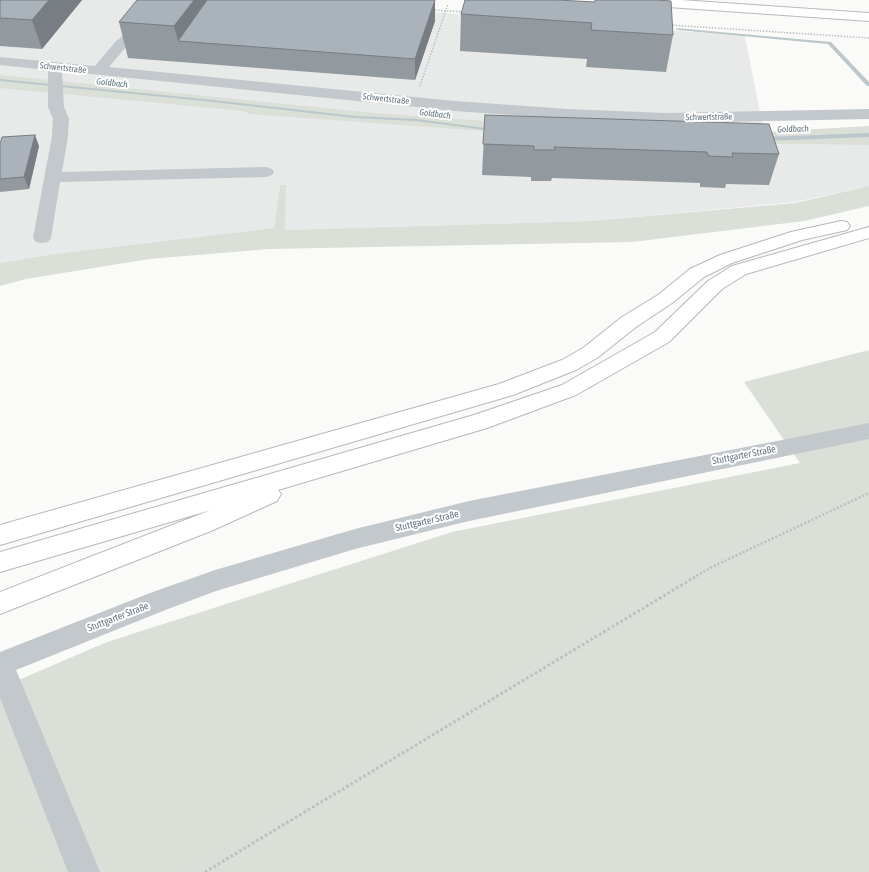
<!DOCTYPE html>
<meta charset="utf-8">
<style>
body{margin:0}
canvas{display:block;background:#fafaf8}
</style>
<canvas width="869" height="872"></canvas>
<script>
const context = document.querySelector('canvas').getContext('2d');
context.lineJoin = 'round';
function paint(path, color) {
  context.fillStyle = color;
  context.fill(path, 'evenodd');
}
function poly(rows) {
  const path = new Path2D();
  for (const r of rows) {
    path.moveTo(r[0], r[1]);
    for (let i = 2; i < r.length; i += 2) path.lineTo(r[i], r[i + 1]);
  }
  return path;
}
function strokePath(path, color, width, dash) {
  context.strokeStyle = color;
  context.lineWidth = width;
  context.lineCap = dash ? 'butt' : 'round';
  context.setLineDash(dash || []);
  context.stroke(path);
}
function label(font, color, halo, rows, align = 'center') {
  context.font = font + ' "Asap Condensed",sans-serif';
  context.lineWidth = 4;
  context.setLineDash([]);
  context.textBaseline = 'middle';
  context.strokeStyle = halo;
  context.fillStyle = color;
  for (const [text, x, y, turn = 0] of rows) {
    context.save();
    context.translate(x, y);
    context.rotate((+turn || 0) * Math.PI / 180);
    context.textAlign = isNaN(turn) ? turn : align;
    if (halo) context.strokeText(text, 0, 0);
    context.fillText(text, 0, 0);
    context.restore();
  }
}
paint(poly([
 [0,0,277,0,745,36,764,132,757,144,869,145,869,186,795,202,590,221,284,230,286,185,280,185,274,228,54,254,0,263]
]), '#e8e9e9');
paint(poly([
 [0,75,374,113,514,123,764,132,869,126,869,145,757,144,737,149,482,139,484,131,250,114,243,111,0,88],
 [280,185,286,185,285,230,590,221,795,203,869,186,869,206,804,221,632,242,269,249,149,259,26,279,0,286,0,263,54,254,274,228],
 [869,350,869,872,0,872,0,688,107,642,452,532,800,463,744,382]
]), '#dadfd7');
paint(poly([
 [676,28,831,42,869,82,869,86,867,86,828,44,678,30,676,29,676,28],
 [0,79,204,99,355,116,416,119,493,129,495,130,493,131,416,121,355,118,204,101,0,81,0,79],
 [869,133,869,137,765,141,762,139,765,137,869,133]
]), '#bbc7cb');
const major = poly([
 [619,0,681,0,869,13,869,21,625,4,620,3,619,0]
]);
const highway = poly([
 [841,221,847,222,850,226,847,230,802,240,732,263,704,277,672,303,636,327,597,358,576,370,513,395,0,545,0,525,499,384,562,360,583,348,622,317,658,295,690,269,720,255,791,232,841,221],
 [869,227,869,238,746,274,722,289,669,342,576,395,487,428,278,490,281,494,277,501,211,531,0,614,0,592,211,510,0,572,0,552,474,415,562,385,655,332,708,281,732,266,869,227]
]);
strokePath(major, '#b5babe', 2);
strokePath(highway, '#b4b9bd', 2);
strokePath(poly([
 [432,10,465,12],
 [670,25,869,38],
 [420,86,448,4]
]), '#bbbfc2', 1.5, [1.5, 1.5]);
strokePath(poly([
 [693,578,712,567,869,493]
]), '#bbbfc2', 2.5, [2, 2]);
strokePath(poly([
 [205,872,695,577]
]), '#bbbfc2', 3, [2.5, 2.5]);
paint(poly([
 [159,0,172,0,141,36,126,47,109,67,455,101,568,109,666,113,869,109,869,119,666,123,568,119,455,111,62,71,64,107,69,119,68,136,62,172,266,167,272,169,274,172,272,175,266,177,60,182,51,238,48,242,42,243,36,242,33,238,52,136,53,119,48,107,48,70,0,65,0,57,95,66,116,41,131,30,159,0],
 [869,423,869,439,469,521,355,549,216,591,168,609,16,670,100,872,68,872,0,698,0,652,150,593,215,570,355,529,469,501,869,423]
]), '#c3c8cc');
paint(major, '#fff');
paint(highway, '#fff');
paint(poly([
 [0,0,82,0,42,49,0,46],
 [435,0,435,21,415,80,128,58,119,22],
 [594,2,673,35,666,72,586,67,587,59,460,51,461,14],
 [485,115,779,154,769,185,726,184,725,188,700,187,700,183,552,178,551,181,531,181,531,177,482,175],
 [0,144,39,146,29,189,0,192]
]), '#929a9f');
paint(poly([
 [49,0,82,0,42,49,32,20],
 [194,0,220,0,178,41,174,26],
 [435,0,435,21,415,80,415,59],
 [35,135,39,146,29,189,24,177]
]), '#777d82');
const building = poly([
 [0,0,49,0,32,20,0,18,0,0],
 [137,0,194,0,174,26,119,22,137,0],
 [207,0,435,0,415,59,178,41,207,0],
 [465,0,557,0,595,2,595,0,657,0,671,1,673,35,591,30,592,23,461,14,465,0],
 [485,115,769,124,779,154,732,153,733,157,708,156,707,152,554,147,555,150,534,150,534,146,483,144,485,115],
 [35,135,24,177,0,179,0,144,2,137,35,135]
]);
paint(building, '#aab3b9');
strokePath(building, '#777d82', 1);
label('9px', '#657683', '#fff', [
 ["Schwertstraße",63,68,6],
 ["Schwertstraße",386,99,6],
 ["Schwertstraße",709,117,-1]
]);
label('italic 9px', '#60757c', '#fff', [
 ["Goldbach",112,83,6],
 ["Goldbach",435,114,7],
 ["Goldbach",793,129,-2]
]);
label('10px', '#657683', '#fff', [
 ["Stuttgarter Straße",744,455,-11],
 ["Stuttgarter Straße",427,521,-13],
 ["Stuttgarter Straße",118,617,-21]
]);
</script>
